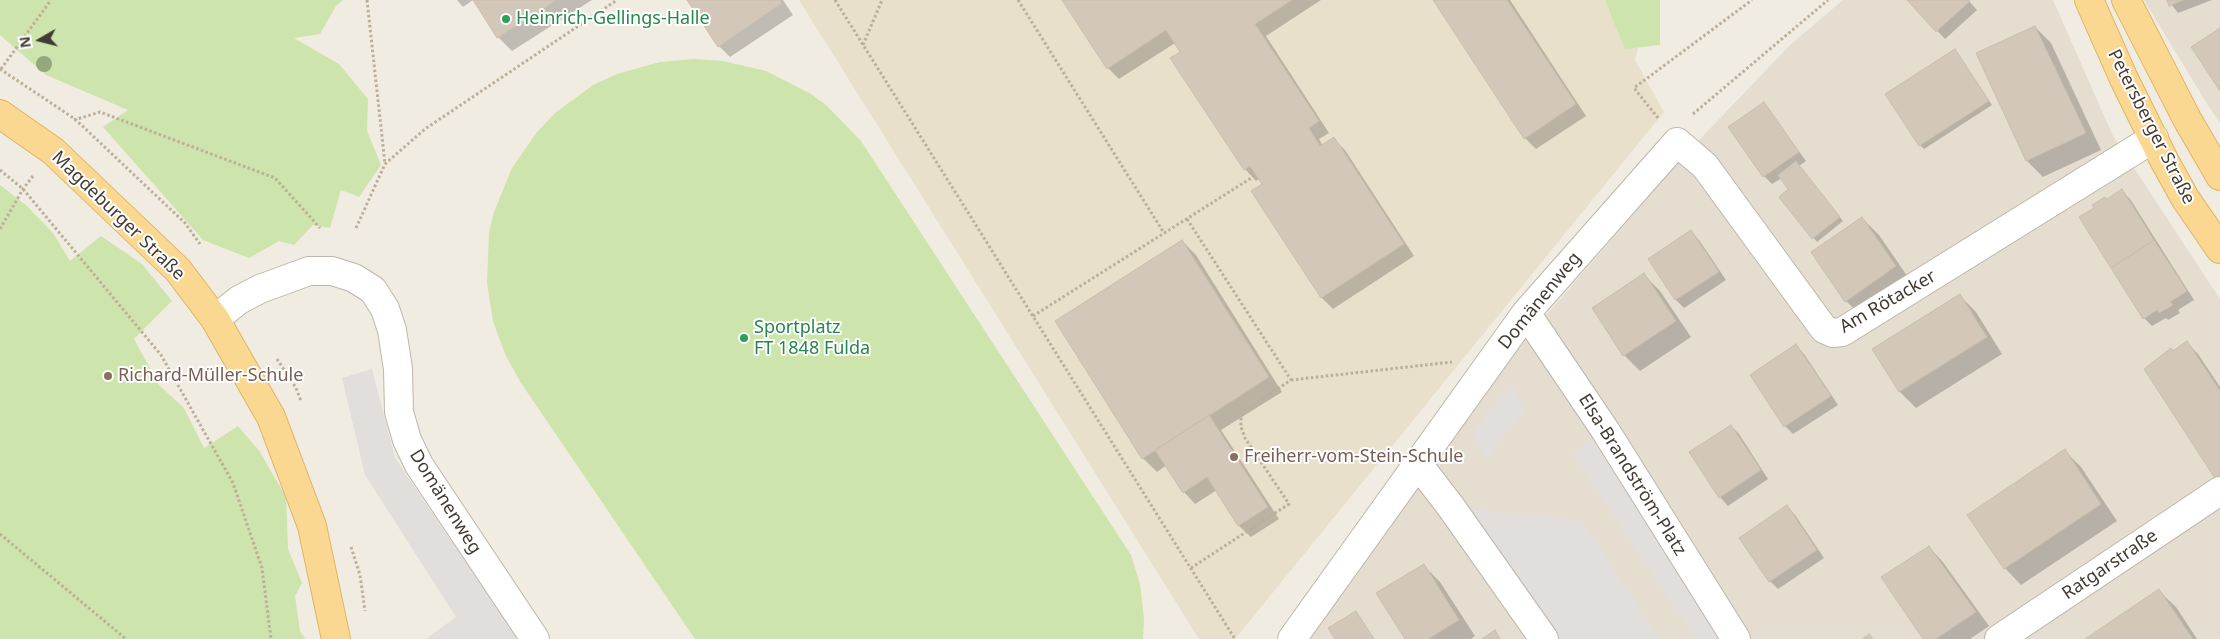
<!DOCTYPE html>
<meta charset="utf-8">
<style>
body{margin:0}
#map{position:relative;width:2220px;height:639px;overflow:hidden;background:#f0ece2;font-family:"Noto Sans",sans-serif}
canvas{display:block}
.north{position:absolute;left:15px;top:15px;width:50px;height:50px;-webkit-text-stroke:4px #fff;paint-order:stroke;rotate:262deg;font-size:14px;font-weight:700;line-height:20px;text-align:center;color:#423b33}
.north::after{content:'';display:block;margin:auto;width:18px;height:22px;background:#423b33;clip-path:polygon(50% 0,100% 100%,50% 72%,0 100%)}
</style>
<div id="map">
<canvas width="2220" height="639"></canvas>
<div class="north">N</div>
</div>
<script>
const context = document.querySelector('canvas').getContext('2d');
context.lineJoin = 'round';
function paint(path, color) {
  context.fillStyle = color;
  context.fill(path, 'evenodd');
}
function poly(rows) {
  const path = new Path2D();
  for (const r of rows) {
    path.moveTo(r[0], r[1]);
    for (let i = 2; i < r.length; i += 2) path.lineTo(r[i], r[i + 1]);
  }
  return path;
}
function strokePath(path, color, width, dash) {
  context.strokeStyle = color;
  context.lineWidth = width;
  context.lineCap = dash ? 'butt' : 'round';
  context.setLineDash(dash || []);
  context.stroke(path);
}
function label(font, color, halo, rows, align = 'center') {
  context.font = font + ' "Noto Sans",sans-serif';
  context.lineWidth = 4;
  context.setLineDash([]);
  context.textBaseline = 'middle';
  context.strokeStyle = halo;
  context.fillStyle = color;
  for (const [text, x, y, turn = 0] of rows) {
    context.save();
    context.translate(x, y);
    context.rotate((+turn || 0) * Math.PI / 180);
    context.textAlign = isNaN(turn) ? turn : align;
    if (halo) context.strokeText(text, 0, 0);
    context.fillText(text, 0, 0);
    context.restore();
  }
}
paint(poly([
 [1843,0,2053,0,2113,136,2220,299,2220,639,1292,639,1418,464,1680,160,1790,45],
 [2144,0,2220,0,2220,123,2209,107]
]), '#e4ddd0');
paint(poly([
 [799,0,1651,0,1635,60,1664,112,1235,639,1199,639]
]), '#e9e0cc');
paint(poly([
 [0,0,343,0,336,6,320,34,294,38,339,64,368,99,367,131,381,165,359,197,341,190,330,228,313,225,294,245,279,241,249,258,203,240,103,127,128,110,46,75,0,35],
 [1605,0,1660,0,1660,45,1625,49],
 [694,59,723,61,766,71,811,94,826,105,861,141,1131,555,1140,584,1144,619,1143,639,695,639,521,383,505,354,493,321,487,283,489,232,494,212,512,168,537,132,555,113,593,85,617,74,660,62],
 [0,185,27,206,53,233,70,261,101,236,142,264,172,301,134,339,159,385,184,408,204,448,238,426,260,452,286,497,288,549,302,583,295,596,300,631,306,639,0,639]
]), '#cde4ac');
paint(poly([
 [372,369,395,458,518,639,426,639,456,617,365,475,342,378],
 [1512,384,1525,411,1485,460,1473,431],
 [1605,430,1736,639,1695,639,1572,453],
 [1451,507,1582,520,1660,639,1544,639]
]), '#e1dedb');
paint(poly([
 [457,0,473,0,463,7],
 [475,0,592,0,512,51,498,37],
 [688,0,783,0,793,15,730,57,719,46],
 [1064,0,1321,0,1266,36,1329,133,1319,139,1323,146,1333,139,1345,150,1414,256,1333,309,1322,298,1253,192,1263,185,1260,178,1256,181,1245,169,1175,43,1119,79,1108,68],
 [1435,0,1510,0,1586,116,1536,149,1525,138],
 [1909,0,1968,0,1977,10,1945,39],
 [2168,0,2212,0,2178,13],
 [2035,27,2051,43,2101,150,2043,177,2027,161,1977,54],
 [1955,50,1992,105,1924,149,1920,145],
 [1764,104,1806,161,1799,166,1843,221,1817,242,1780,197,1790,189,1782,178,1772,184,1764,176,1730,127],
 [2122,191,2130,199,2194,300,2178,310,2180,313,2168,320,2166,318,2152,326,2144,318],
 [1862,218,1879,235,1912,283,1863,317,1846,301],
 [1691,232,1699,240,1726,280,1684,308,1676,300,1650,260],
 [1182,241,1196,255,1282,392,1221,430,1279,519,1251,537,1239,526,1217,490,1195,504,1184,492,1167,465,1157,472,1143,458],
 [1644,275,1660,291,1691,337,1640,371,1624,355],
 [1960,296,1976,312,2002,354,1916,408,1900,392,1874,349],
 [2187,343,2198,354,2220,387,2220,483,2160,357],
 [1796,346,1804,354,1838,405,1793,434,1785,426],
 [1731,426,1739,434,1768,479,1728,506,1720,497],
 [2065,451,2081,467,2117,521,2021,585,2005,568],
 [1787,507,1795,515,1824,558,1778,589,1770,581],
 [1929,547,1942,561,1989,626,1970,639,1925,639],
 [1423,565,1440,582,1475,636,1471,639,1406,639],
 [2159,591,2176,607,2197,639,2087,639]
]), '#0003');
const building = poly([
 [473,0,557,0,497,38,473,0],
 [687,0,780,0,782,3,718,47,687,0],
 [1062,0,1292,0,1255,24,1319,121,1309,128,1320,146,1334,137,1404,244,1321,298,1251,191,1262,184,1250,166,1244,170,1170,58,1180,52,1166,30,1107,69,1062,0],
 [1433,0,1507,0,1576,104,1524,139,1433,0],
 [1907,0,1969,0,1970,1,1936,32,1907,0],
 [2167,0,2183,0,2169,6,2167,0],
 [2035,26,2086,133,2026,161,1976,53,2035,26],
 [2220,28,2220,91,2191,47,2220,28],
 [1955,49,1989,101,1919,146,1885,94,1955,49],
 [1764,102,1799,152,1763,177,1728,127,1764,102],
 [1796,161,1840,217,1812,239,1779,197,1788,189,1778,175,1796,161],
 [2122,189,2154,240,2111,268,2079,217,2094,208,2092,205,2105,197,2107,199,2122,189],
 [1862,217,1896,266,1845,302,1811,252,1862,217],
 [1691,230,1719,272,1675,300,1648,259,1691,230],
 [1182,240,1269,377,1142,459,1055,321,1182,240],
 [2154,240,2187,291,2170,302,2173,305,2159,313,2157,310,2143,319,2111,268,2154,240],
 [1644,273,1676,321,1623,356,1592,308,1644,273],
 [1960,294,1987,337,1899,392,1872,349,1960,294],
 [2187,341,2220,391,2220,486,2144,369,2171,348,2173,351,2187,341],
 [1796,344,1831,396,1784,427,1750,375,1796,344],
 [1209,415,1268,507,1238,526,1207,477,1183,493,1155,450,1209,415],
 [1731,425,1761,470,1719,498,1689,452,1731,425],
 [2065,449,2101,504,2004,569,1967,515,2065,449],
 [1787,505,1817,550,1769,582,1739,538,1787,505],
 [1929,546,1976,612,1936,639,1923,639,1881,577,1929,546],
 [1424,564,1459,620,1428,639,1405,639,1376,593,1424,564],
 [2159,589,2193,639,2085,639,2159,589],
 [1356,611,1374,639,1335,639,1328,628,1356,611],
 [1495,630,1500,639,1482,639,1495,630],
 [1869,634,1873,639,1862,639,1869,634]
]);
paint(building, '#d2c7b8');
strokePath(building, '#ccbeac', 1);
const minor = poly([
 [1526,313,1605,430,1736,639],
 [215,319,239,300,260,289,309,271,332,271,354,278,373,290,385,309,392,330,398,369,399,412,407,440,419,465,535,639],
 [1418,464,1451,507,1544,639],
 [1292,639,1526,313,1677,142,1705,166,1824,329,1833,333,1842,332,2154,138],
 [1999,639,2220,491]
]);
const major = poly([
 [2089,0,2124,79,2164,160,2185,198,2220,249],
 [2126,0,2187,119,2220,176],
 [0,114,53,151,178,270,215,319,271,417,312,526,336,639]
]);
strokePath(minor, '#beb6a8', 30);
strokePath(major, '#deb462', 30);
strokePath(poly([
 [367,0,385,164],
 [835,0,1235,639],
 [1018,0,1164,233],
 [863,45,882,0],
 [0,69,75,119,185,223,200,244],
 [1,69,51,0],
 [1693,114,1828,0],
 [1658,118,1634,88,1752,0],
 [74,120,100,112,275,178,320,228],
 [0,170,23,189,161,355,233,483,262,568,271,639],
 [1187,219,1291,380,1246,410,1241,417,1241,427,1245,438,1289,504,1191,568],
 [356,228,385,164,425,129,617,0],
 [0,229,23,189,33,176],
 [1033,316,1256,175],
 [277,359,296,388,301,401],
 [1291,380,1452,362],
 [0,534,126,639],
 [351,547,360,575,365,611]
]), '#bdae97', 3, [2.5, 2.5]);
strokePath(minor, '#fff', 28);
strokePath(major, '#fad891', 28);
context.fillStyle = '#93a87c';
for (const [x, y] of [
 [44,64]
]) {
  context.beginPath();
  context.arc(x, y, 8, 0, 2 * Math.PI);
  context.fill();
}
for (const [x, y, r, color] of [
 [506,19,5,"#2e9e5b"],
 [744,338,5,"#2e9e5b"],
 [108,376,5,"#8d6e63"],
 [1234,457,5,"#8d6e63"]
]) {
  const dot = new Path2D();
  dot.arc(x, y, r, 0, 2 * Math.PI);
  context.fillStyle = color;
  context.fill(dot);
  strokePath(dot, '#fff', 2);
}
label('18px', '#27864d', '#fff', [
 ["Heinrich-Gellings-Halle",516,19],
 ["Sportplatz",754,328],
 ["FT 1848 Fulda",754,349]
], 'left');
label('18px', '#423b33', '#fff', [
 ["Petersberger Straße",2151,127,63],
 ["Magdeburger Straße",118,216,44],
 ["Domänenweg",1540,301,-51],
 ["Am Rötacker",1888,302,-30],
 ["Elsa-Brandström-Platz",1632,475,58],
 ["Domänenweg",445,502,58],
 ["Ratgarstraße",2110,565,-34]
]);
label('18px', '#785e54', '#fff', [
 ["Richard-Müller-Schule",118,376],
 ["Freiherr-vom-Stein-Schule",1244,457]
], 'left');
</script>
